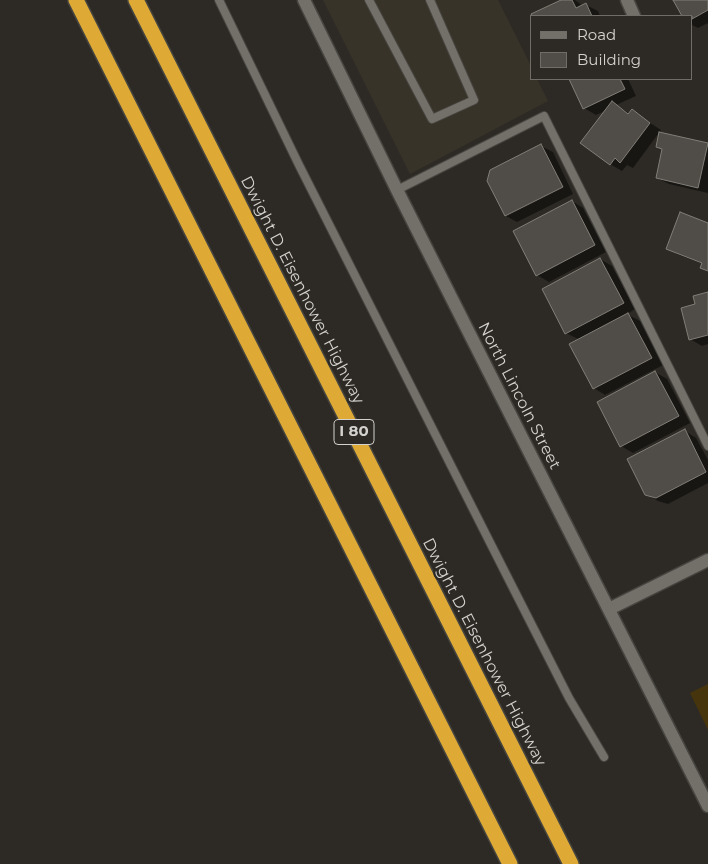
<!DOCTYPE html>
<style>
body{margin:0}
#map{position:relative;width:708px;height:864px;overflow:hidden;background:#2d2a25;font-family:Montserrat,sans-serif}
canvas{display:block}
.legend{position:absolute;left:530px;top:15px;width:162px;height:65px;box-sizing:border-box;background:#2d2a25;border:1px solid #706d69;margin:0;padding:6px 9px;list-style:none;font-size:15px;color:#d4d2cf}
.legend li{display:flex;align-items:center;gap:10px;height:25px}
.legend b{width:25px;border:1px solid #706d69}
</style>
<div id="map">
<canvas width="708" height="864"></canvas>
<ul class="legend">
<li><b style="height:6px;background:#736f69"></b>Road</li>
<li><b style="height:14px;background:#504d48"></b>Building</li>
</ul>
</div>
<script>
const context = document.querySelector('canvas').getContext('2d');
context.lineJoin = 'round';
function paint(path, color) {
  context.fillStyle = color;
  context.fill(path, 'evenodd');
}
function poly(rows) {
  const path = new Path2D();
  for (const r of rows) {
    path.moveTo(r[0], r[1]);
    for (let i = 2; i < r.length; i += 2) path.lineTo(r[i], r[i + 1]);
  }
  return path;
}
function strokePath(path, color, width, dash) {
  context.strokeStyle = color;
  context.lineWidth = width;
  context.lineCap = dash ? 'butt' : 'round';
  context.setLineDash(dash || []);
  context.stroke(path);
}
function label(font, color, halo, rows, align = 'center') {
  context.font = font + ' Montserrat,sans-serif';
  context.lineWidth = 4.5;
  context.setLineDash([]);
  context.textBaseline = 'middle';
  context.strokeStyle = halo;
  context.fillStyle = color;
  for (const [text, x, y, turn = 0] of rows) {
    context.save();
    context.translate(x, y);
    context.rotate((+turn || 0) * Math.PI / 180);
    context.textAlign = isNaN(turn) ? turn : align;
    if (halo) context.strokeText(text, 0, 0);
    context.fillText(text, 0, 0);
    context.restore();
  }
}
paint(poly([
 [323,0,498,0,532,68,532,79,537,79,548,101,410,174]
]), '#383328');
paint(poly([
 [708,684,708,730,690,693]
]), '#46340d');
paint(poly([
 [564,0,575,0,583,6,586,5,598,11,600,16,534,16,533,15],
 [674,0,708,0,708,23,698,28,692,25,692,16,683,16],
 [570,79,628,79,636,96,616,105,630,114,632,111,661,130,633,168,627,165,622,171,610,164,607,110,596,115,584,108],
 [660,133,708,144,708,193,669,184,657,178,663,150,657,146],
 [541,146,553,152,573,194,517,222,506,216],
 [572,201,583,208,606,252,549,282,537,275,515,231],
 [708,225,708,271,702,268,703,264,679,255,668,249],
 [600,259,612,266,635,309,627,314,640,321,663,365,605,395,594,388,580,340,566,333],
 [708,293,708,344,702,346,690,339,697,305],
 [655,372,667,379,690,423,633,453,621,446],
 [685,431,696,438,708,460,708,483,668,504,658,501,646,494]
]), '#0007');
const building = poly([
 [561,0,572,0,576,8,586,3,592,16,532,16,531,14,561,0],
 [673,0,708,0,708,10,692,19,692,16,682,16,673,0],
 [569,79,620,79,625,89,583,109,569,79],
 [612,101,628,114,632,109,650,123,620,163,615,158,610,165,580,143,612,101],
 [659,132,708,143,698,188,656,178,662,149,656,147,659,132],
 [541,144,563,187,505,216,487,181,490,170,541,144],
 [572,200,595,245,536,276,513,231,572,200],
 [680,212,708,223,708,271,700,268,702,263,666,249,680,212],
 [600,258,624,303,565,334,542,289,600,258],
 [708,292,708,335,689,340,681,308,695,304,693,296,708,292],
 [628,313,652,358,593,389,569,344,628,313],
 [655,371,679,416,620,447,597,402,655,371],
 [685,429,706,472,656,498,645,495,627,459,685,429]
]);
paint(building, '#504d48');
strokePath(building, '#817e77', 1);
const lane = poly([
 [219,0,299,165,510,582,569,698,604,757],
 [369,0,432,119,474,100,430,0],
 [397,190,544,116,708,446]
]);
const street = poly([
 [627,0,634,16],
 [609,609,708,560]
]);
const secondary = poly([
 [304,0,397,190,708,806]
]);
const highway = poly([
 [76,0,510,864],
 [136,0,571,864]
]);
strokePath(lane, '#474540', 10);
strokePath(street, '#474540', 15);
strokePath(secondary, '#474540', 15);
strokePath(highway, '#474540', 18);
strokePath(lane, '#736f69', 8);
strokePath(street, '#736f69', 12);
strokePath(secondary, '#736f69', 12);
strokePath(highway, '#deaa35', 15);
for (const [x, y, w] of [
 [354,432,40]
]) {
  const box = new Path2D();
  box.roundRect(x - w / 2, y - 12.5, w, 25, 4);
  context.fillStyle = '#2d2a25';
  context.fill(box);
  strokePath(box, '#d4d2cf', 1);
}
label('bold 15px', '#d4d2cf', null, [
 ["I 80",354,432]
]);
label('16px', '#d4d2cf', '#2d2a25', [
 ["Dwight D. Eisenhower Highway",302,290,63],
 ["North Lincoln Street",519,396,63],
 ["Dwight D. Eisenhower Highway",484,652,63]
]);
</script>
